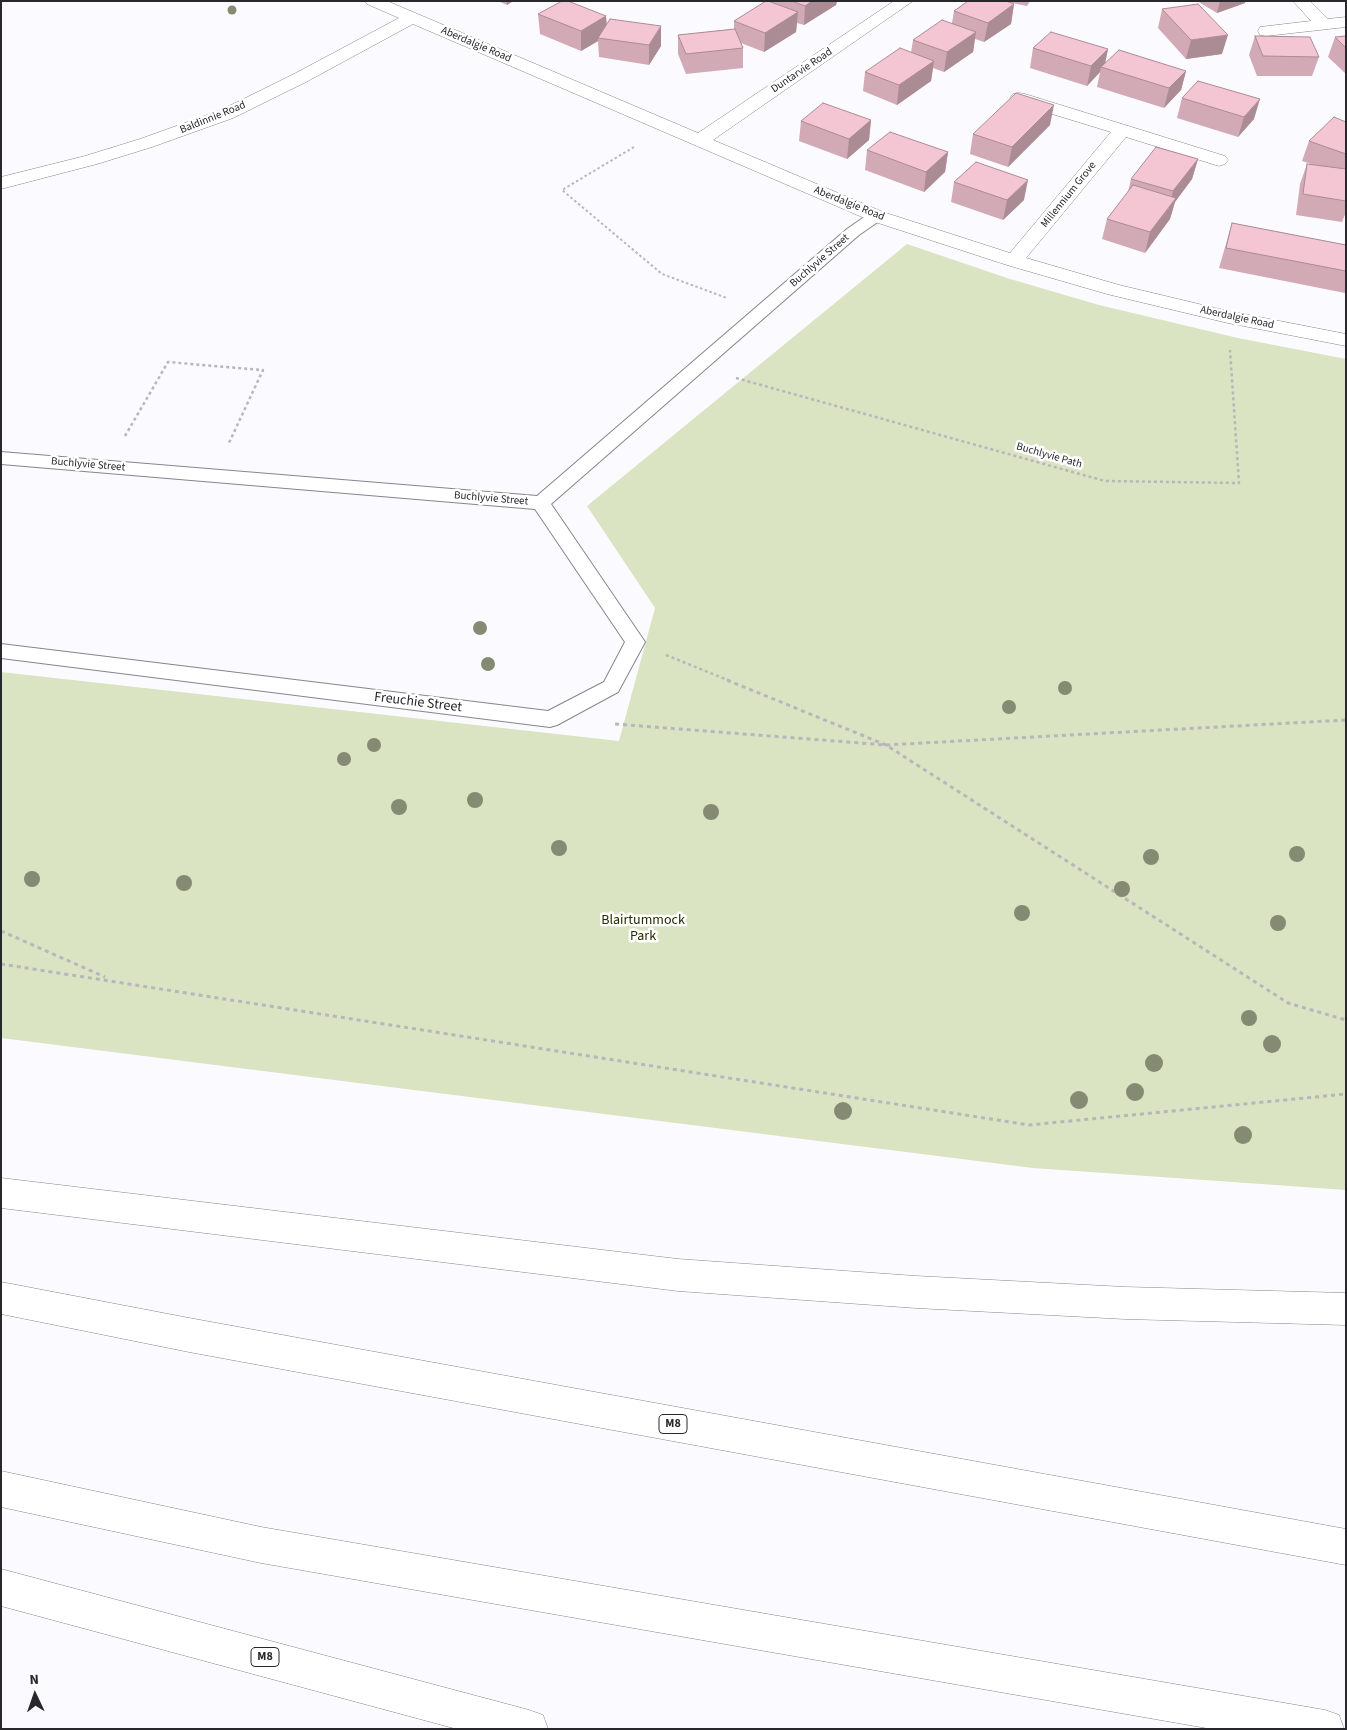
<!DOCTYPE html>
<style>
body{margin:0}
#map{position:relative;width:1347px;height:1730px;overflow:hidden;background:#fbfbff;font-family:"Source Sans 3",sans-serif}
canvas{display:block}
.frame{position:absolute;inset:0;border:2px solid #28272b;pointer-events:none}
.north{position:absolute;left:10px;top:1670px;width:50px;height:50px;-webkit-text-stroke:4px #fff;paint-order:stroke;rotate:357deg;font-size:14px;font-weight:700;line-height:20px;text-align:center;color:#28272b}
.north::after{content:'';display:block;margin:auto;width:18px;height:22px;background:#28272b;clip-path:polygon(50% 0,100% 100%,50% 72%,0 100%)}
</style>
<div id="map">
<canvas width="1347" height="1730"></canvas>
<div class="frame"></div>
<div class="north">N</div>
</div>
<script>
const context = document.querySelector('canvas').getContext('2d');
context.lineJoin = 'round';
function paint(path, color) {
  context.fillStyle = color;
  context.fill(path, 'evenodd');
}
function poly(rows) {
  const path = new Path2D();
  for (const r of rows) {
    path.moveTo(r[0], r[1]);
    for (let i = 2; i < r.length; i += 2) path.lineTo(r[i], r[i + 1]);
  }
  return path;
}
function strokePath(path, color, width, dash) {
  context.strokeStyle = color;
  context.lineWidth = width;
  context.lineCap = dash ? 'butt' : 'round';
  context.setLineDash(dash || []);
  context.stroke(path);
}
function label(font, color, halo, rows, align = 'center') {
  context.font = font + ' "Source Sans 3",sans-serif';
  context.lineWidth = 5;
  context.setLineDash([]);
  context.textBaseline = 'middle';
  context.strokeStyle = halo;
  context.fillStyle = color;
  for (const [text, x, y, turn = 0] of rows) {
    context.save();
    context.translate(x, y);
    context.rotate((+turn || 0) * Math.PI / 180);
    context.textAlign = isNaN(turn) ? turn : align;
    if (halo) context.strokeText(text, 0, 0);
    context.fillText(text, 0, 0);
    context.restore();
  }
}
paint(poly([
 [907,244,1007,278,1099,305,1238,338,1346,359,1346,1190,1033,1168,1,1038,1,672,619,741,655,608,587,506]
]), '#dae3c2');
const lane = poly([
 [876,211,882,213,884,216,882,219,859,235,551,504,645,642,618,692,557,725,550,727,1,658,1,644,548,711,604,682,625,642,535,509,1,464,1,452,537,496,847,229,870,213,876,211]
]);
const street = poly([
 [365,1,387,1,698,133,894,1,913,1,713,140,883,212,1010,253,1111,132,1013,102,1010,98,1013,94,1019,93,1025,94,1225,156,1228,160,1225,164,1219,166,1126,137,1026,258,1119,285,1228,311,1346,334,1346,346,1228,323,1107,294,1007,265,869,220,413,24,306,82,233,118,152,147,97,164,1,189,1,177,85,156,140,139,221,110,294,74,399,18,367,4,365,1],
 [1293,1,1310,1,1328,19,1346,17,1346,27,1266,36,1260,35,1258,31,1260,27,1311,21,1293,1]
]);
const highway = poly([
 [1,1178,678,1259,916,1276,1125,1287,1346,1293,1346,1325,1125,1319,916,1308,678,1291,1,1208,1,1178],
 [1,1282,189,1318,1346,1529,1346,1565,189,1352,1,1314,1,1282],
 [1,1471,261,1527,1325,1710,1339,1715,1344,1729,1212,1729,261,1563,1,1507,1,1471],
 [1,1569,529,1710,543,1715,548,1729,457,1729,1,1606,1,1569]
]);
strokePath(lane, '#85858c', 2);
strokePath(street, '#85858c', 1);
strokePath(highway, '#85858c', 1);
strokePath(poly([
 [634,147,562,190,662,274,727,298]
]), '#b7b7bb', 2, [2.5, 2.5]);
strokePath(poly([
 [736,378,1105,481,1239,483,1230,350],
 [125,436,168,362,263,370,228,445],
 [666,655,730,681]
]), '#b7b7bb', 2.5, [3, 3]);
strokePath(poly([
 [727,680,886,745,1288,1003,1346,1020],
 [615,724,886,745,1346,720],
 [1,931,105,977],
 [1,964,1029,1125,1346,1094]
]), '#b7b7bb', 3, [4, 4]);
paint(lane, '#fff');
paint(street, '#fff');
paint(highway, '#fff');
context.fillStyle = '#858a73';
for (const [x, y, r] of [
 [232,10,4.5],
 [480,628,7],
 [488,664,7],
 [1065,688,7],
 [1009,707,7],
 [374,745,7],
 [344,759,7],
 [475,800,8],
 [399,807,8],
 [711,812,8],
 [559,848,8],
 [1297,854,8],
 [1151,857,8],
 [32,879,8],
 [184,883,8],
 [1122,889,8],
 [1022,913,8],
 [1278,923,8],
 [1249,1018,8],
 [1272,1044,9],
 [1154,1063,9],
 [1135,1092,9],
 [1079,1100,9],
 [843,1111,9],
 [1243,1135,9]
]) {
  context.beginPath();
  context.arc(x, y, r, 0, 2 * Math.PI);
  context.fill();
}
paint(poly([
 [498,1,513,1,507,5],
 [773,1,837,1,836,5,804,25,797,23,796,32,764,52,741,43,743,48,743,68,686,74,678,54,678,35,734,29,734,21,773,3],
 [968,1,1030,1,1027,6,1012,3,1014,4,1011,24,984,42,975,39,973,52,944,72,933,68,931,81,897,105,863,91,865,72,911,53,913,40,952,23,954,11],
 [1197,1,1245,1,1245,3,1217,13],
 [1162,9,1222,54,1186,59,1158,28],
 [538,14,606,16,607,25,661,46,649,65,599,57,598,41,581,51,540,34],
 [1255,36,1319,57,1312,76,1257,76,1249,55],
 [1346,36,1346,74,1328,57,1335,37],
 [1033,48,1108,49,1105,64,1186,71,1181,90,1164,108,1097,87,1100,72,1087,86,1030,68],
 [1182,98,1254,119,1238,137,1177,118],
 [871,120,869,140,847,159,799,141,801,121],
 [1346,122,1346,212,1342,222,1296,215,1300,184,1307,164,1311,164,1302,161,1309,141],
 [1050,125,1008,167,970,154,973,134],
 [867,150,948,152,945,172,924,192,865,170],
 [1198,159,1192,179,1175,202,1170,219,1145,253,1102,239,1107,219,1128,192,1131,179],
 [954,182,1024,200,1003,220,951,202],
 [1232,223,1346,245,1345,293,1219,268]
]), '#d2aab6');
paint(poly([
 [507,1,513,1,507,5],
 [812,1,837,1,836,5,804,25,805,6],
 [1220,1,1245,1,1245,3,1217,13],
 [1014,4,1011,24,984,42,988,23],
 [798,12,796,32,764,52,765,33],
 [606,16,607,36,598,38,598,41,581,51,581,31],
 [661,26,661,46,649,65,649,45],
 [976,32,973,52,944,72,947,52],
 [1228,35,1222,54,1186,59,1191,40],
 [1108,49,1104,68,1101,67,1100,72,1087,86,1091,66],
 [934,61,931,81,897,105,899,85],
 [1186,71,1181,90,1164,108,1169,88],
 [1260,99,1254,119,1238,137,1244,117],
 [1054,105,1050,125,1008,167,1012,147],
 [871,120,869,140,847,159,849,139],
 [948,152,945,172,924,192,926,172],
 [1198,159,1192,179,1175,202,1170,219,1145,253,1150,232,1169,208,1173,191],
 [1028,180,1024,200,1003,220,1007,200]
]), '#ab8b94');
const building = poly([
 [562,1,568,1,606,16,581,31,538,14,562,1],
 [766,1,768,1,798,12,765,33,734,21,766,1],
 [792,1,812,1,805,6,792,1],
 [968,1,1006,1,1014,4,988,23,954,11,968,1],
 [1198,4,1228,35,1191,40,1162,9,1198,4],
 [610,19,661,26,649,45,598,38,610,19],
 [942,20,976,32,947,52,913,40,942,20],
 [735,29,743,48,686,54,678,35,735,29],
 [1051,32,1108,49,1091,66,1033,48,1051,32],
 [1255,36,1310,37,1319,57,1263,56,1255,36],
 [1346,36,1346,48,1335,37,1346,36],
 [900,48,934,61,899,85,865,72,900,48],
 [1119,50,1186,71,1169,88,1101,67,1119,50],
 [1198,81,1260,99,1244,117,1182,98,1198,81],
 [1016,93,1054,105,1012,147,973,134,1016,93],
 [823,103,871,120,849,139,801,121,823,103],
 [1334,117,1346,122,1346,154,1309,141,1334,117],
 [890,132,948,152,926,172,867,150,890,132],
 [1156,147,1198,159,1173,191,1131,179,1156,147],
 [976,162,1028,180,1007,200,954,182,976,162],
 [1307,164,1346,169,1346,201,1303,194,1307,164],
 [1133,185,1176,198,1150,232,1107,219,1133,185],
 [1232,223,1346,245,1346,271,1226,248,1232,223]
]);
paint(building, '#f4c6d4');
strokePath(building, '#ab8b94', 1);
label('11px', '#28272b', '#fff', [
 ["Aberdalgie Road",476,45,23],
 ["Duntarvie Road",802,71,-34],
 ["Baldinnie Road",213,118,-22],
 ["Millennium Grove",1069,195,-51],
 ["Aberdalgie Road",849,204,22],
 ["Buchlyvie Street",820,261,-41],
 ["Aberdalgie Road",1237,318,12],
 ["Buchlyvie Path",1049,456,16],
 ["Buchlyvie Street",88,465,5],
 ["Buchlyvie Street",491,499,5]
]);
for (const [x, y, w] of [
 [673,1424,28],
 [265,1657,28]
]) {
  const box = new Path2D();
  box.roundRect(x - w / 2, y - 9.5, w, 19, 4);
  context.fillStyle = '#fff';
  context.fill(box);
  strokePath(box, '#28272b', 1);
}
label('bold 12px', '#28272b', null, [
 ["M8",673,1424],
 ["M8",265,1657]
]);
label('14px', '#28272b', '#fff', [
 ["Freuchie Street",418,703,7]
]);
label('14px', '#252d00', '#fff', [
 ["Blairtummock",643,921],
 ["Park",643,937]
]);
</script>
